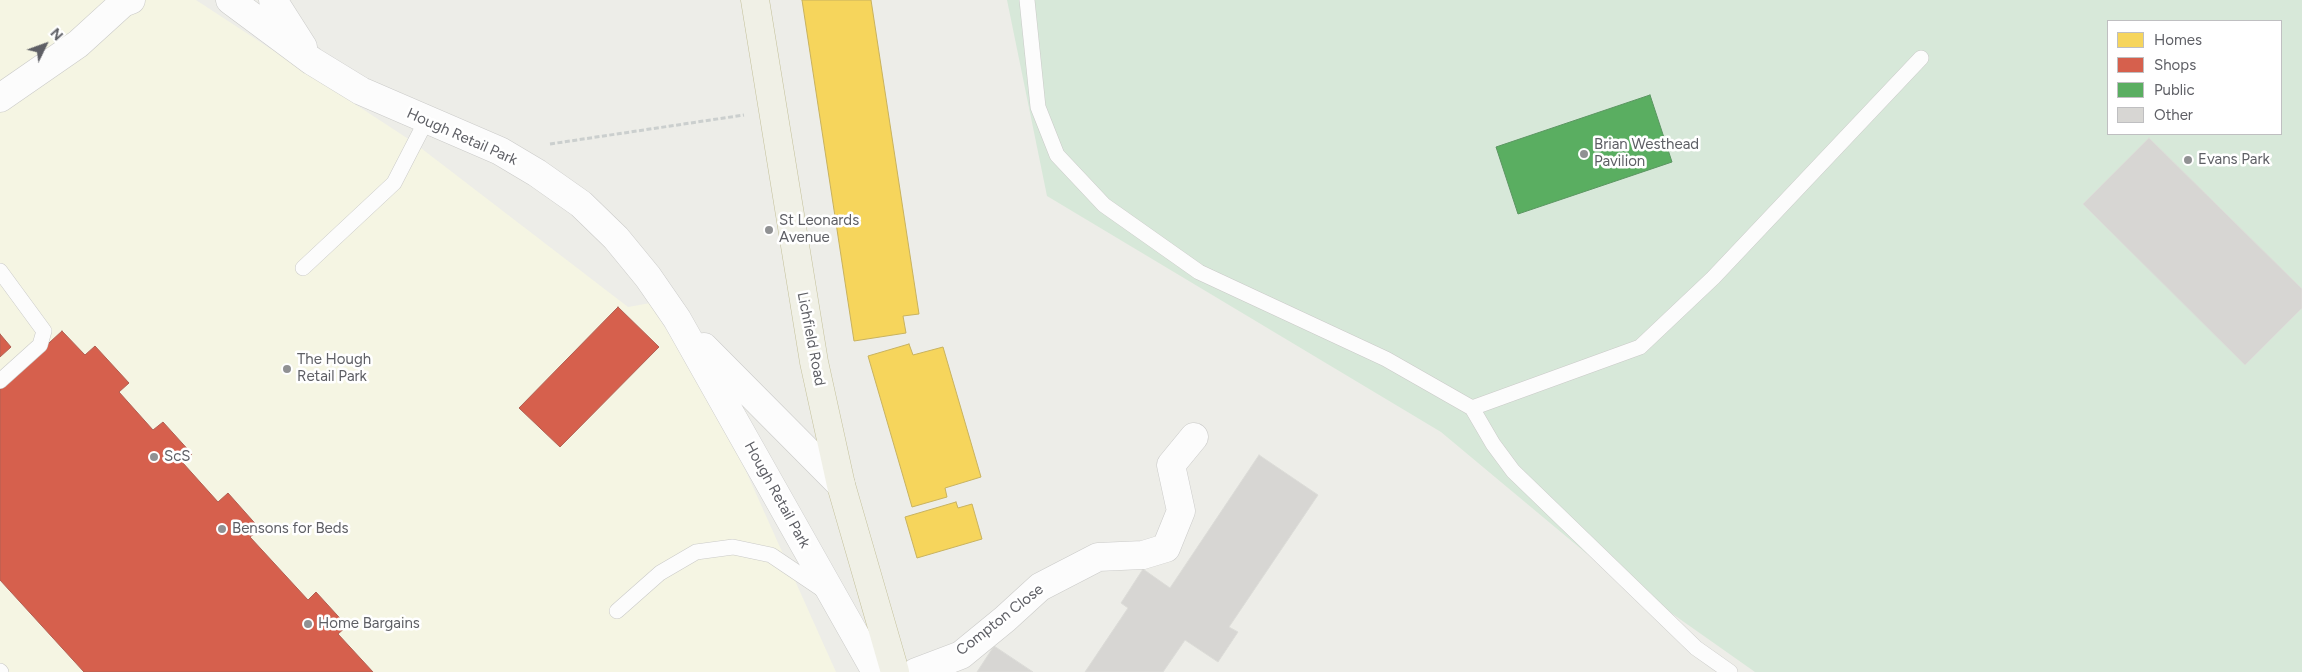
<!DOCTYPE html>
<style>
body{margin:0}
#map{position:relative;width:2302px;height:672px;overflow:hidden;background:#edede8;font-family:Figtree,sans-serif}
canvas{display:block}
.legend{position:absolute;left:2107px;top:20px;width:175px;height:115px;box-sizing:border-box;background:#fff;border:1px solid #bfbfc1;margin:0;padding:6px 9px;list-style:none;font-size:15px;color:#5e5f65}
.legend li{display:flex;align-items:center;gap:10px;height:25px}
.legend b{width:25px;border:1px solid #bfbfc1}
.north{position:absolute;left:20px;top:20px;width:50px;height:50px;-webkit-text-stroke:4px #fff;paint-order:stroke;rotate:48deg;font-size:14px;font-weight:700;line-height:20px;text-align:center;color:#5e5f65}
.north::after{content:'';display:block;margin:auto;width:18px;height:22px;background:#5e5f65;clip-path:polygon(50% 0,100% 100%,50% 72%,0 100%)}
</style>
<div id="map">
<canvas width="2302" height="672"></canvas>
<ul class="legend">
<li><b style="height:14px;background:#f6d55c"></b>Homes</li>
<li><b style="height:14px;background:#d6604d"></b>Shops</li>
<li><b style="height:14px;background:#5aae61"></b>Public</li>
<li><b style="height:14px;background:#d7d6d3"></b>Other</li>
</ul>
<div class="north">N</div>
</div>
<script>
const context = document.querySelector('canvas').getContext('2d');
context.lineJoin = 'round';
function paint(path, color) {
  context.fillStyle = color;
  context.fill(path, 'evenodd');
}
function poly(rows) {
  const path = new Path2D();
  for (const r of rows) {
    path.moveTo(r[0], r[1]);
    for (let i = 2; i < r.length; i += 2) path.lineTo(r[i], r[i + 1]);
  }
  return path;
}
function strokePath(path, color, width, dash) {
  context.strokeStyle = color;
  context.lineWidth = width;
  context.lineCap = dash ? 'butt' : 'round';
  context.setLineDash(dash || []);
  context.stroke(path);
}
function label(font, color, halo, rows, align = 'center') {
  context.font = font + ' Figtree,sans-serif';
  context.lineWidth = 5;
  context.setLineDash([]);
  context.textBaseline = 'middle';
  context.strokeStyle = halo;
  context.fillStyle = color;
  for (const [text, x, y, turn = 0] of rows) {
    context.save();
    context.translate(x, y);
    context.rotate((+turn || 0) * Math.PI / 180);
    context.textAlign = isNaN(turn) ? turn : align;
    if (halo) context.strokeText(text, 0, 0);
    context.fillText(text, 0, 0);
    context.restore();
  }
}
paint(poly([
 [0,0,196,0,413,142,628,307,650,303,727,429,836,672,0,672]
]), '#f5f5e3');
paint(poly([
 [1007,0,2302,0,2302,672,1755,672,1586,553,1441,432,1047,196],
 [2108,21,2281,21,2281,134,2108,134]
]), '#d7e8d9');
const homes = poly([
 [802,0,871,0,919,314,903,316,906,333,854,341,802,0],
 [909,344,913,355,943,347,981,477,945,488,947,497,912,507,868,356,909,344],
 [956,502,958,508,972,504,982,539,917,558,905,517,956,502]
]);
paint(homes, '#f6d55c');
strokePath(homes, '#c8b25f', 1);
const shops = poly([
 [618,307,659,347,560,447,519,408,618,307],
 [62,331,85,355,95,346,129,383,119,392,153,430,163,422,192,454,183,463,218,502,228,493,260,529,250,537,308,600,316,592,347,626,338,634,373,672,84,672,0,580,0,388,62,331],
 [0,334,11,347,0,357,0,334]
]);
paint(shops, '#d6604d');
strokePath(shops, '#b26054', 1);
const public = poly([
 [1650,95,1672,162,1518,214,1496,147,1650,95]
]);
paint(public, '#5aae61');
strokePath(public, '#5b9662', 1);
const building = poly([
 [2149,138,2302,289,2302,308,2245,365,2083,204,2149,138],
 [1259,455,1318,495,1229,627,1238,632,1218,662,1185,640,1163,672,1085,672,1128,608,1121,603,1143,569,1170,588,1259,455],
 [994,646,1033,672,977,672,994,646]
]);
paint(building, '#d7d6d3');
strokePath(building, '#dcdcd8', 1);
const service = poly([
 [1027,0,1038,107,1057,155,1104,205,1199,272,1386,359,1472,408,1640,347,1713,278,1921,58],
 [303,268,394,183,426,121],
 [0,271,44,331,40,345,0,381],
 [1472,408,1493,444,1513,471,1696,648,1730,672],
 [617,611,660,573,696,552,733,547,771,555,826,592],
 [0,671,1,672]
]);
const minor = poly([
 [230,0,312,61,361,91,500,151,537,173,581,204,616,238,648,277,677,319,876,672],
 [273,0,303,47],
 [0,98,78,44,123,3,131,0],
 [704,347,841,485],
 [916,672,961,655,1005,619,1040,587,1098,557,1143,555,1166,548,1181,511,1171,465,1194,437]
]);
const trunk = poly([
 [755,0,814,362,841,485,895,672]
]);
strokePath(service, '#cacac8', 16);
strokePath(minor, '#cacac8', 29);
strokePath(trunk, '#c2bf98', 29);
strokePath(poly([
 [550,144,744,115]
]), '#cbcfce', 3, [5, 2.5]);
strokePath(service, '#fcfcfc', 15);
strokePath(minor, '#fcfcfc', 28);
strokePath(trunk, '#f0f0e6', 28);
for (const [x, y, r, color] of [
 [1584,154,5,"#909193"],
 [2188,160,5,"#909193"],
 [769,230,5,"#909193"],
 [287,369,5,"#909193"],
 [154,457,5,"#909193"],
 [222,529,5,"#909193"],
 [308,624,5,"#909193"]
]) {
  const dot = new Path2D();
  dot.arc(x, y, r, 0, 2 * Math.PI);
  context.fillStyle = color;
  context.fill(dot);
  strokePath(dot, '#fff', 2);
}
label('15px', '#5e5f65', '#fff', [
 ["Hough Retail Park",462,137,24],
 ["Lichfield Road",811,339,79],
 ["Hough Retail Park",777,495,61],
 ["Compton Close",1000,620,-38]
]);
label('15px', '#5e5f65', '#fff', [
 ["Brian Westhead",1594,145],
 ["Pavilion",1594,162],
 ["Evans Park",2198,160],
 ["St Leonards",779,221],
 ["Avenue",779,238],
 ["The Hough",297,360],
 ["Retail Park",297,377],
 ["ScS",164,457],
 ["Bensons for Beds",232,529],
 ["Home Bargains",318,624]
], 'left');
</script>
